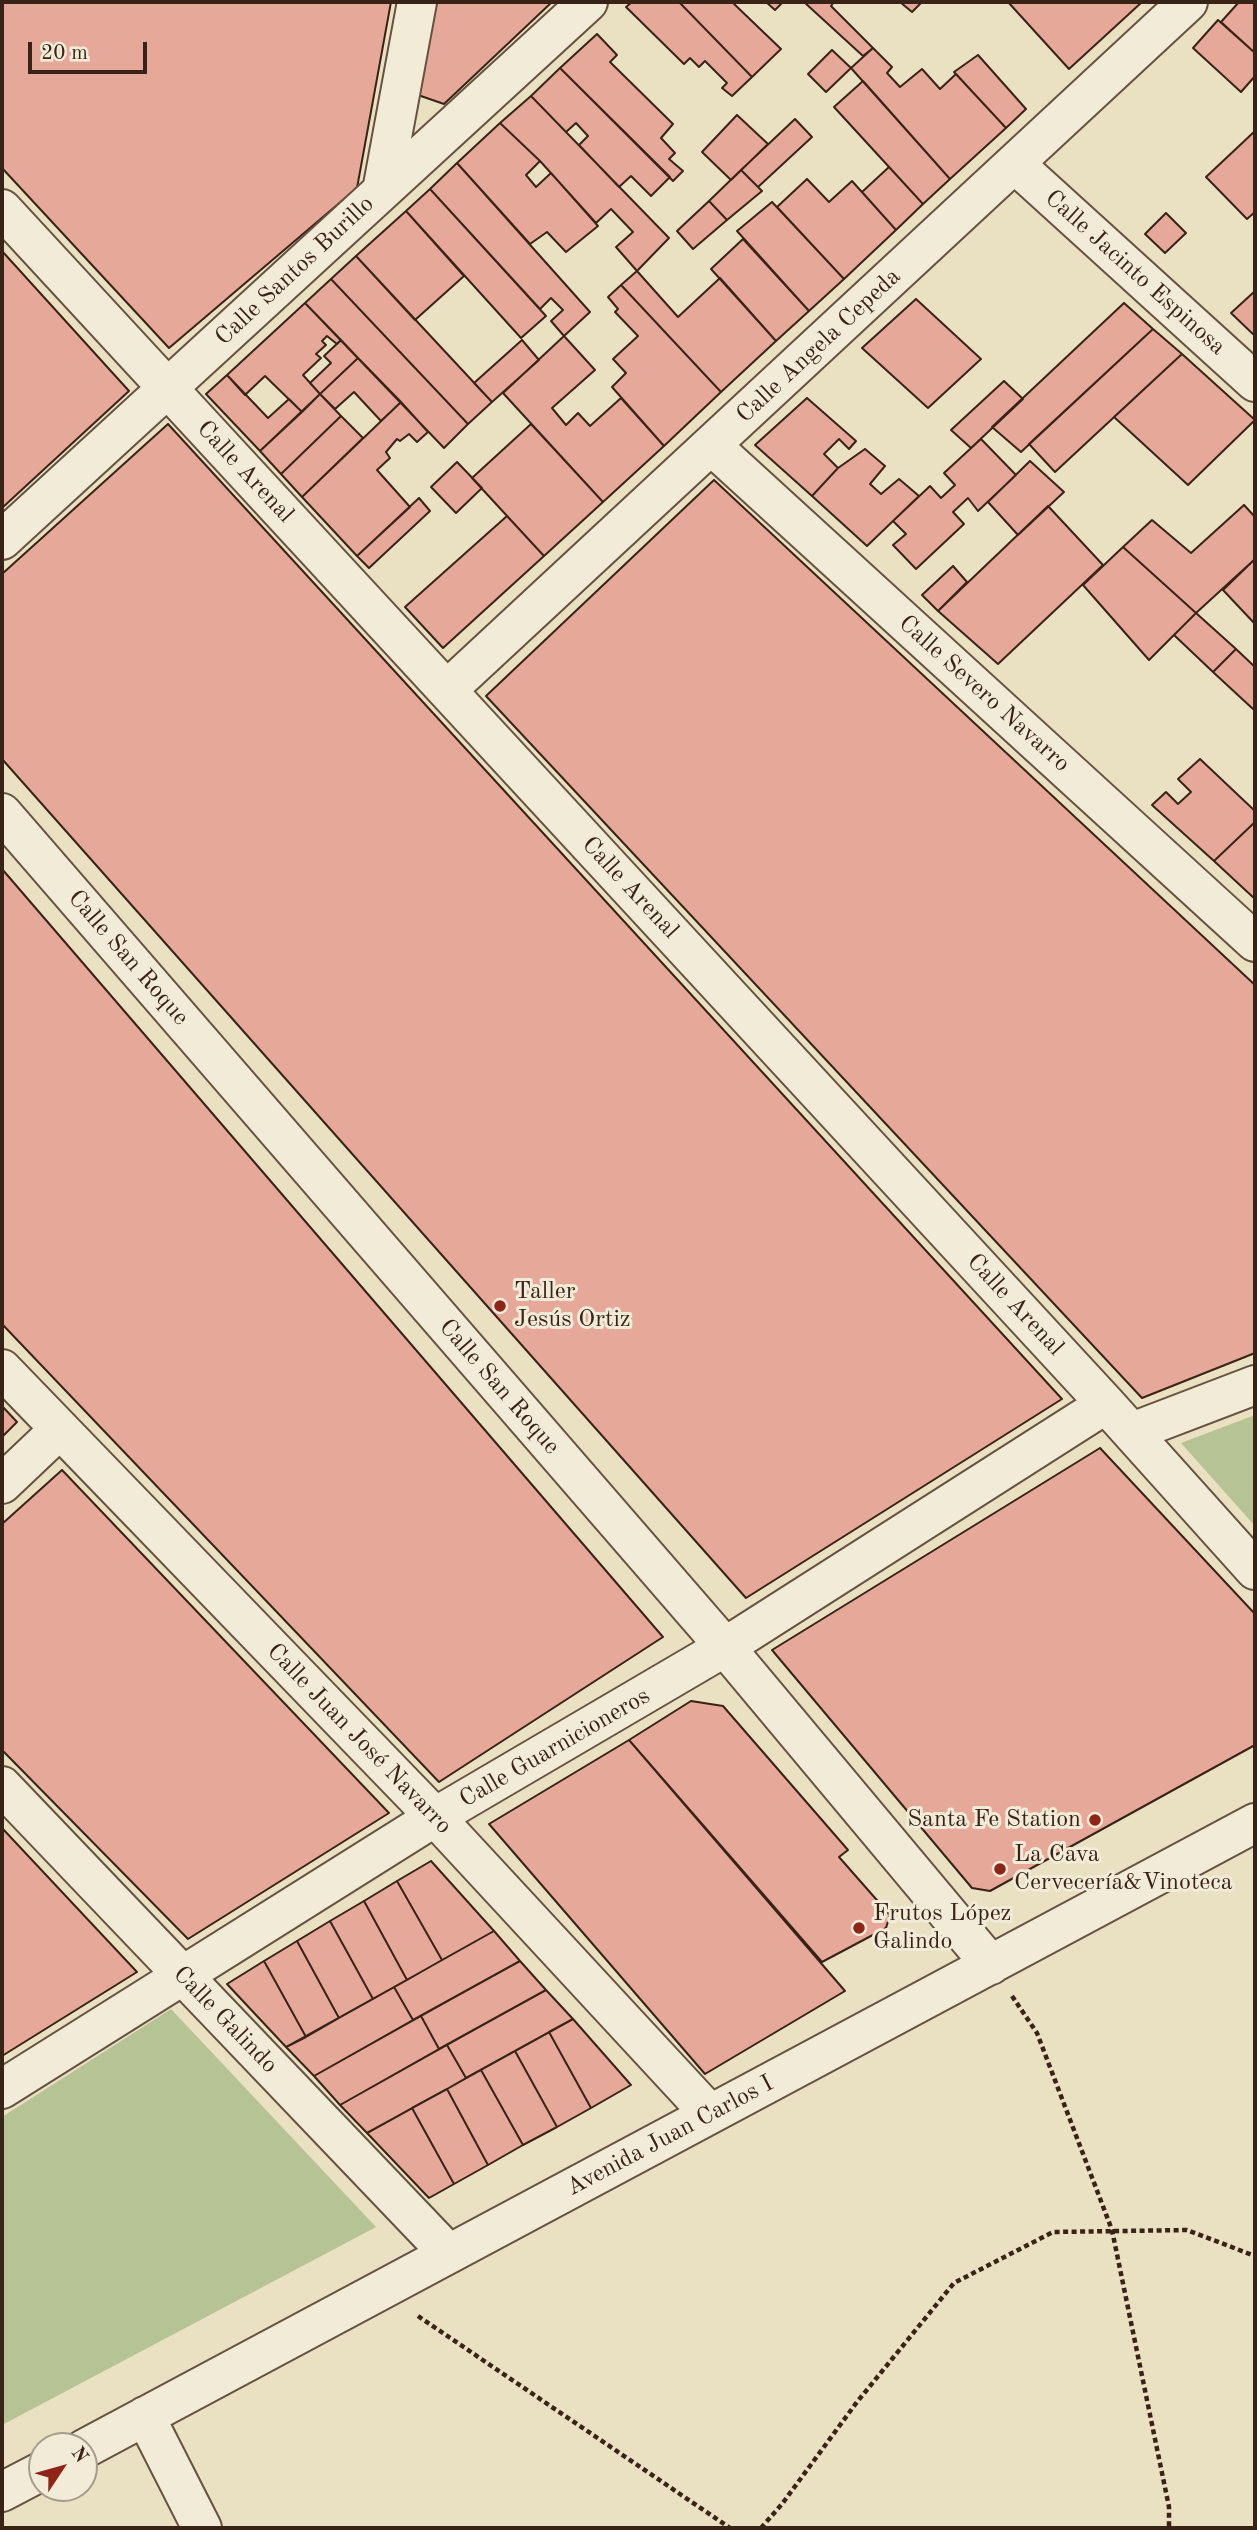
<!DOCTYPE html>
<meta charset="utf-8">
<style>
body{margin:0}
#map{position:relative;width:1257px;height:2530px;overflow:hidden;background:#eae0c2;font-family:"Old Standard TT",serif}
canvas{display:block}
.frame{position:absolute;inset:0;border:4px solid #392216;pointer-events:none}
.north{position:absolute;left:28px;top:2432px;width:70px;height:70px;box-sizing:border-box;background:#f1ebd7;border:2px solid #a79b8a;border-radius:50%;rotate:54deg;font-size:19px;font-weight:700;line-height:28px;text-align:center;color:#392216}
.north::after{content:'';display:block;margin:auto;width:24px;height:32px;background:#8f2418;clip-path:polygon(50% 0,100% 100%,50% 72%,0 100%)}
.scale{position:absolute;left:28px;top:42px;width:119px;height:32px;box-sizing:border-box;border:4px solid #392216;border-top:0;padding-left:9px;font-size:21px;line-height:24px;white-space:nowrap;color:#392216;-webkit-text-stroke:5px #f1ebd7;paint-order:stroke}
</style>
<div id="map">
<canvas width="1257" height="2530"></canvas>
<div class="frame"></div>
<div class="north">N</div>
<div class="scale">20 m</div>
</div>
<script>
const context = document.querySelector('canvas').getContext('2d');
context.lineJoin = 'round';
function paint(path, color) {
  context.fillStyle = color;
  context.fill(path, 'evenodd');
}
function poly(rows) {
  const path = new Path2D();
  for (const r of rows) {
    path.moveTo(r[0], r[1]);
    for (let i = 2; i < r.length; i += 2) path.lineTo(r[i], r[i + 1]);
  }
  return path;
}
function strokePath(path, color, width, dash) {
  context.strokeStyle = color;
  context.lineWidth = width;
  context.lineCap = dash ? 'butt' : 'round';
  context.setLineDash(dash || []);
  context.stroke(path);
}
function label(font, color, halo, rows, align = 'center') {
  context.font = font + ' "Old Standard TT",serif';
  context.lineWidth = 6;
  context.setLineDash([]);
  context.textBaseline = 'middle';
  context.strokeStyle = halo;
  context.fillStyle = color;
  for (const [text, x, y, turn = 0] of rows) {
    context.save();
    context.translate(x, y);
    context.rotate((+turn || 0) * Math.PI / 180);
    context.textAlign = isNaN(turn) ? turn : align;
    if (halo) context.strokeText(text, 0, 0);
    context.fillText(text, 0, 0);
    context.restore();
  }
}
paint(poly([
 [1255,1415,1255,1526,1181,1443],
 [171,2009,376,2227,2,2425,2,2117]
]), '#b5c395');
const building = poly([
 [2,2,391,2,357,188,169,348,2,168,2,2],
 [437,2,552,2,444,104,418,95,437,2],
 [632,2,679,2,752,77,732,96,722,88,727,83,705,61,699,67,690,58,684,64,626,7,632,2],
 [679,2,732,2,781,49,752,77,679,2],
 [766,2,783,2,775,10,766,2],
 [804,2,834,2,831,6,873,48,863,56,804,2],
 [900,2,922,2,912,12,900,2],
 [1008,2,1142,2,1069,69,1008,2],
 [1239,2,1253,2,1255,4,1255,53,1221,22,1239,2],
 [1218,20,1255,53,1255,76,1241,92,1193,48,1218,20],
 [597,34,617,55,610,62,673,124,661,138,675,153,669,159,683,171,673,181,560,68,597,34],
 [873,48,892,67,887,73,900,87,922,69,940,89,956,74,1006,128,950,179,851,68,873,48],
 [832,50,851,68,826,92,808,74,832,50],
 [978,55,1026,109,1006,128,954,72,978,55],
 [560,68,670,177,651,196,631,176,619,187,579,145,588,136,576,123,566,132,531,96,560,68],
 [863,81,950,179,923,204,834,107,863,81],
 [531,96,669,238,637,271,616,247,633,232,611,209,596,223,540,161,500,123,531,96],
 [737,115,768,144,731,180,702,152,737,115],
 [795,119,812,137,758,187,741,170,795,119],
 [500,123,540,161,526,175,536,187,551,173,598,226,566,252,547,232,530,244,457,163,500,123],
 [1255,131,1255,212,1247,219,1206,177,1255,131],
 [457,163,590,312,564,336,551,321,563,310,551,298,540,309,430,189,457,163],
 [889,167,923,204,896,230,862,192,889,167],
 [741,170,762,191,727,220,709,201,741,170],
 [807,179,829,202,852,181,896,230,844,279,777,207,807,179],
 [430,189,546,316,521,338,406,211,430,189],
 [709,201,727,220,693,249,677,231,709,201],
 [772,202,844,279,809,311,737,231,772,202],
 [406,211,464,276,415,320,356,256,406,211],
 [1166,213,1186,233,1165,253,1145,234,1166,213],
 [743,239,809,311,776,341,711,269,743,239],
 [2,251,129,391,2,508,2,251],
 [356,256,492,402,468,424,331,279,356,256],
 [637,271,678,317,720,278,776,341,721,392,621,285,637,271],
 [331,279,468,424,444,448,305,303,331,279],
 [621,285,721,392,664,446,612,387,626,373,613,359,638,336,615,312,618,309,608,297,621,285],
 [1255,291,1255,336,1231,313,1255,291],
 [916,299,981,359,928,408,862,348,916,299],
 [305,303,341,340,337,344,327,336,322,341,326,345,316,354,321,358,303,375,320,394,302,412,265,376,245,395,227,375,305,303],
 [1124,303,1153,329,1021,452,992,427,1124,303],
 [1153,329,1182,354,1055,472,1029,444,1153,329],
 [564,336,595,370,552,408,566,425,578,413,590,426,621,398,664,446,603,502,503,393,564,336],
 [341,340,358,358,320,394,310,383,331,363,324,356,341,340],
 [522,340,539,360,492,402,474,383,522,340],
 [1182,354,1255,420,1188,485,1114,417,1182,354],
 [358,358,401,402,381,421,354,392,335,409,320,394,358,358],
 [227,375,268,418,289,399,302,412,260,451,206,394,227,375],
 [1004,381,1023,399,971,448,951,430,1004,381],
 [320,394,341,416,281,474,260,451,320,394],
 [807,398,856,441,849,449,839,439,824,454,838,468,812,496,755,445,807,398],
 [401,402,428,432,417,442,409,434,400,441,397,439,386,452,390,458,377,470,410,507,357,556,302,497,401,402],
 [341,416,363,438,302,497,281,474,341,416],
 [168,424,1062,1399,746,1598,2,759,2,574,168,424],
 [531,424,603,502,544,556,472,478,531,424],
 [981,439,1016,475,978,511,968,498,953,512,964,524,916,569,893,545,906,534,893,521,930,486,941,498,955,485,944,473,981,439],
 [865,449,885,466,870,484,881,494,899,479,919,496,867,546,812,496,838,468,865,449],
 [1030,461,1064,492,1018,535,988,502,1030,461],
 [457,462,482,488,456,513,431,487,457,462],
 [714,480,1255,985,1255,1353,1142,1398,486,696,714,480],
 [419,498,430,511,369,568,357,556,419,498],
 [1244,505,1255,517,1255,559,1196,613,1123,547,1152,520,1191,553,1244,505],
 [1048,506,1103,565,998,664,938,611,1048,506],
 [507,516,544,556,443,648,405,607,507,516],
 [1123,547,1196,613,1149,660,1083,585,1123,547],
 [1255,559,1255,624,1223,590,1255,559],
 [953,566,967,582,938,611,922,595,953,566],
 [1196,613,1236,649,1213,672,1174,635,1196,613],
 [1236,649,1255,667,1255,706,1253,709,1213,672,1236,649],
 [1200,759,1255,811,1255,822,1214,861,1152,805,1166,792,1178,804,1191,792,1178,779,1200,759],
 [1255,822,1255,899,1214,861,1255,822],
 [2,869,663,1637,439,1782,2,1324,2,869],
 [2,1406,17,1422,2,1437,2,1406],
 [1100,1448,1255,1614,1255,1745,990,1891,972,1888,772,1650,1100,1448],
 [62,1470,389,1813,188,1939,2,1750,2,1524,62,1470],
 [691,1701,723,1706,848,1850,839,1857,890,1915,886,1928,822,1962,629,1740,691,1701],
 [629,1740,845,1991,705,2074,489,1824,629,1740],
 [2,1828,137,1972,2,2056,2,1828],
 [431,1861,494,1931,442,1960,397,1881,431,1861],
 [397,1881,442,1960,407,1980,364,1901,397,1881],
 [364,1901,407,1980,373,1999,330,1921,364,1901],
 [330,1921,373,1999,339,2018,297,1941,330,1921],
 [494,1931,520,1961,413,2020,394,1987,494,1931],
 [297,1941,339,2018,306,2037,264,1961,297,1941],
 [264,1961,306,2037,286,2047,227,1984,264,1961],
 [520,1961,546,1990,439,2049,421,2016,520,1961],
 [394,1987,413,2020,314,2076,286,2047,394,1987],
 [546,1990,573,2019,466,2078,447,2045,546,1990],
 [421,2016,439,2049,340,2105,314,2076,421,2016],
 [573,2019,631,2085,591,2108,549,2032,573,2019],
 [549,2032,591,2108,557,2127,515,2051,549,2032],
 [447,2045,466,2078,447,2089,367,2133,340,2105,447,2045],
 [515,2051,557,2127,523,2145,481,2070,515,2051],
 [481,2070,523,2145,488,2165,447,2089,481,2070],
 [447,2089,488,2165,454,2184,412,2108,447,2089],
 [412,2108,454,2184,429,2198,367,2133,412,2108]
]);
paint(building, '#e6a899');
strokePath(building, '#392216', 2);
const minor = poly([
 [1015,164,1255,382],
 [382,191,417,2],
 [2,209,1106,1404,1255,1570],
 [712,446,1255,942],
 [2,540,588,2],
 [448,689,1188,2],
 [2,813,725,1647,991,1965],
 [2,1369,435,1817,710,2114],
 [1132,1432,1255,1385],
 [2,1484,60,1429],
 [2,1786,449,2254],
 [2,2089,435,1817,725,1647,1106,1404],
 [145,2416,202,2528],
 [84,2449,1255,1823],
 [2,2492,42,2471]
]);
strokePath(minor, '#655241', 42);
strokePath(poly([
 [1012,1996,1037,2033,1112,2230,1169,2507,1169,2528],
 [418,2316,730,2528],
 [761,2528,782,2504,857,2402,954,2283,1053,2232,1187,2230,1255,2256]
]), '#392216', 4.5, [5, 3.5]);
strokePath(minor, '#f1ebd7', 38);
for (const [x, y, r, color] of [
 [500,1306,7,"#8f2418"],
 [1095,1820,7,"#8f2418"],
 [1000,1869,7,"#8f2418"],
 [859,1928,7,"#8f2418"]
]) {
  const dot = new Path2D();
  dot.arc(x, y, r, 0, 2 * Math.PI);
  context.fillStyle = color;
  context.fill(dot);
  strokePath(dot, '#f1ebd7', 2.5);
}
label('24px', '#392216', '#f1ebd7', [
 ["Calle Santos Burillo",295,271,-43],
 ["Calle Jacinto Espinosa",1135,273,42],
 ["Calle Angela Cepeda",819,346,-43],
 ["Calle Arenal",245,472,47],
 ["Calle Severo Navarro",984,694,42],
 ["Calle Arenal",630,888,47],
 ["Calle San Roque",128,958,49],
 ["Calle Arenal",1015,1305,47],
 ["Calle San Roque",499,1387,49],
 ["Calle Juan José Navarro",359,1739,46],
 ["Calle Guarnicioneros",555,1748,-30],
 ["Calle Galindo",225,2020,46],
 ["Avenida Juan Carlos I",670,2136,-28]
]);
label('24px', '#392216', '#f1ebd7', [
 ["Taller",514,1292],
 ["Jesús Ortiz",514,1320],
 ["Santa Fe Station",1081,1820,"right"],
 ["La Cava",1014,1855],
 ["Cervecería&Vinoteca",1014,1883],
 ["Frutos López",873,1914],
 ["Galindo",873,1942]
], 'left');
</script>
